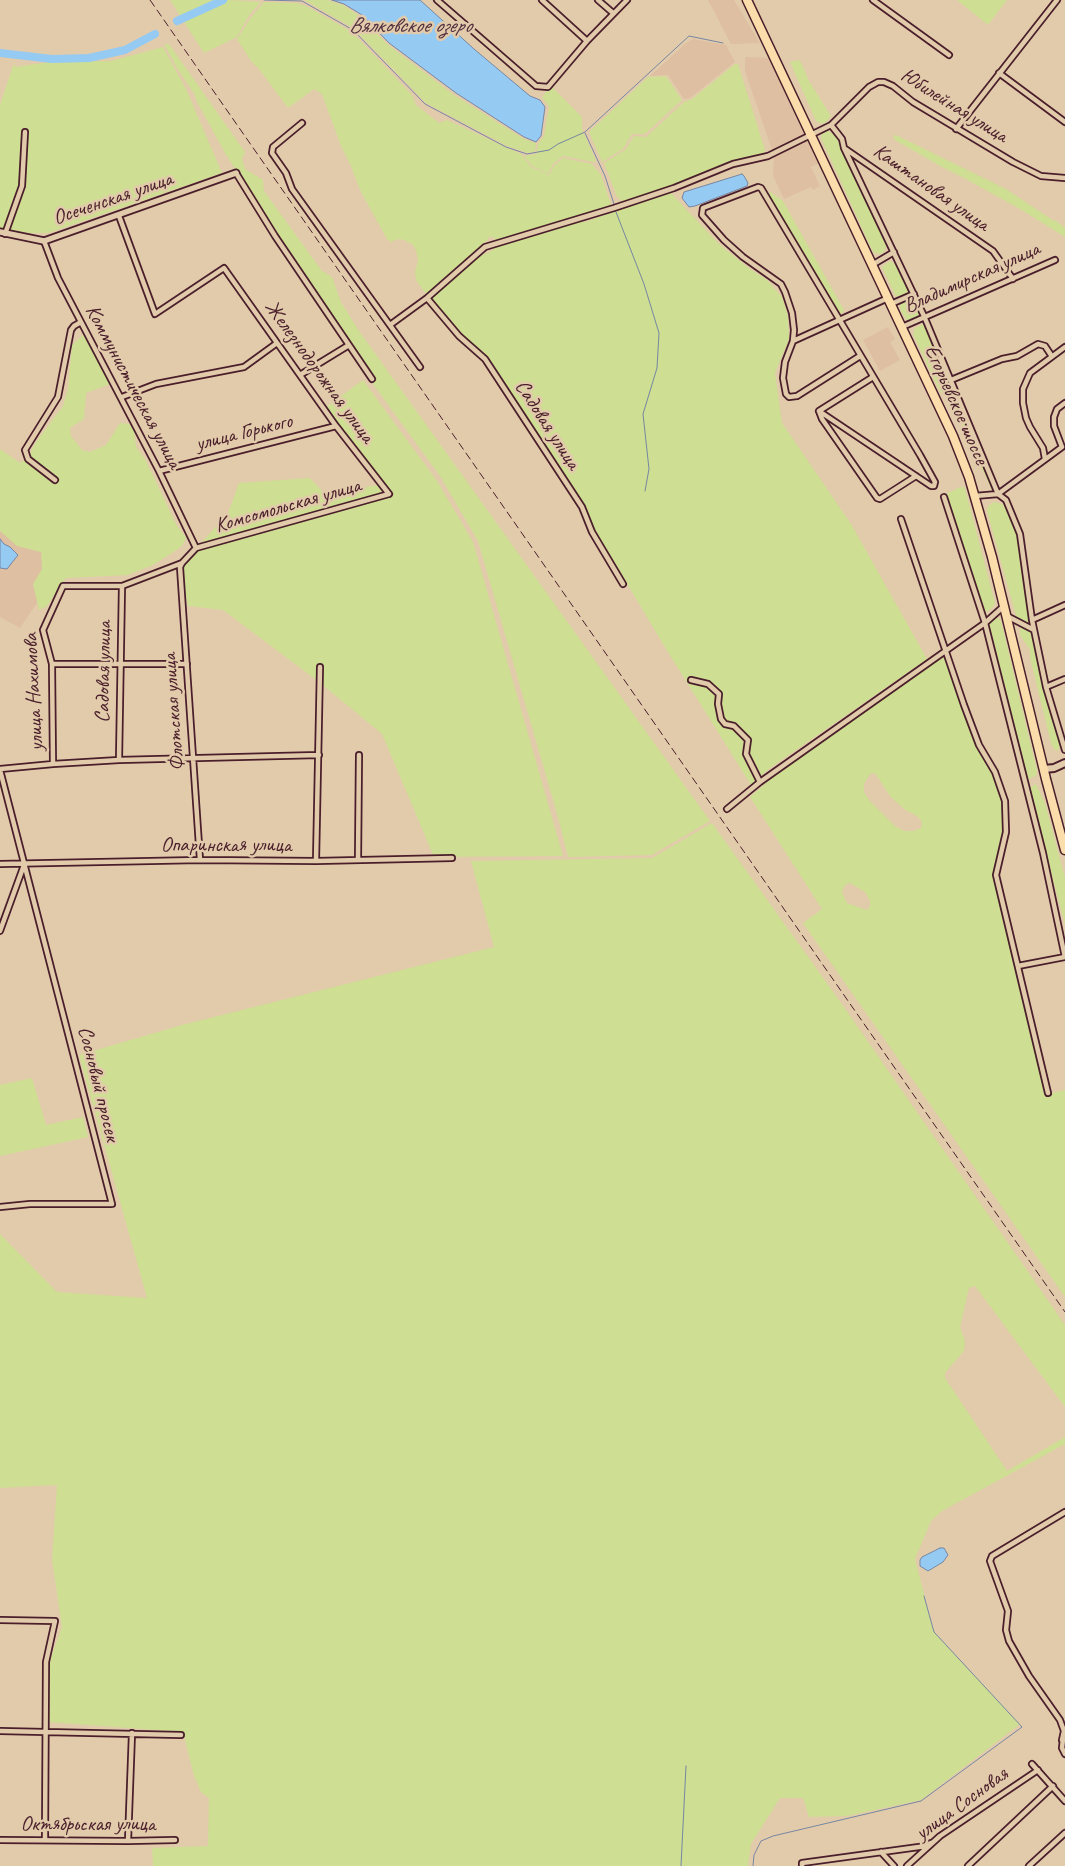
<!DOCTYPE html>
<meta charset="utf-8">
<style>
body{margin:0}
canvas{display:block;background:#e2cbab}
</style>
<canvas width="1065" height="1866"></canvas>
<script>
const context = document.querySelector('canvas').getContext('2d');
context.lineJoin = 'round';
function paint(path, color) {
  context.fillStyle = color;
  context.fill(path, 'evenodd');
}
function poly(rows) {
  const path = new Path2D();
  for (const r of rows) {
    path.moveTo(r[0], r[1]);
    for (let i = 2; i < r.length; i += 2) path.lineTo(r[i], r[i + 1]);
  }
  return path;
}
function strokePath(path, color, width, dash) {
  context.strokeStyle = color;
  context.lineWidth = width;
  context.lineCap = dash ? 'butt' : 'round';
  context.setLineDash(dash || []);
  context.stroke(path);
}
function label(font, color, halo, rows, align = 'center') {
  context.font = font + ' Caveat,sans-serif';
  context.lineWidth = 5;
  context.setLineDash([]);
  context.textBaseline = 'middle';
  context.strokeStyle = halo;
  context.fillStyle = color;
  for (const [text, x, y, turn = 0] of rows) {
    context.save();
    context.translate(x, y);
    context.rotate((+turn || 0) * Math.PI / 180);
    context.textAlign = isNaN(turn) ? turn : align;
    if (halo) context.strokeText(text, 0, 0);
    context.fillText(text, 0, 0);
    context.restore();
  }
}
paint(poly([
 [708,0,734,0,760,43,731,44],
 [693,39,726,45,735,62,690,98,684,99,668,75,650,76,685,44],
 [745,57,772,58,820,163,811,167,820,186,813,190,811,187,784,199,773,176,774,156,745,71],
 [888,327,895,339,890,342,900,360,880,371,863,340],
 [0,453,15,463,52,581,20,628,0,617]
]), '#debfa2');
paint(poly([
 [170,0,230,0,261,2,250,14,237,37,204,53],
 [304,0,327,0,343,5,361,17,387,44,454,95,524,139,536,143,535,152,528,153,507,146,426,103,353,28],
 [957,0,1007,0,988,25],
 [264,2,297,3,308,7,352,32,412,95,416,105,439,123,447,120,521,154,531,167,549,175,554,166,563,158,592,164,601,175,611,204,607,208,499,241,490,236,482,247,426,294,416,280,415,272,418,261,416,250,412,244,404,240,398,239,391,242,387,239,361,192,350,164,341,146,322,94,314,89,288,108,259,69,251,61,237,39,252,16],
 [164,44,169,44,245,152,242,159,245,169,263,180,264,191,322,271,332,277,341,302,359,331,710,821,652,855,568,857,558,817,478,541,440,476,346,347,290,254,225,153,196,100,195,95,177,68],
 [163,47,186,89,222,173,48,233,29,233,0,228,0,105,14,63,15,67,50,62,111,61],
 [800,60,809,81,831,116,825,123,820,123,816,121,790,62],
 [735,64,738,64,765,150,764,153,728,163,664,189,622,201,617,197,604,163,625,150,634,136,646,137,684,102,692,99],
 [666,76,682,100,645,134,632,134,623,149,602,162,589,132,648,77],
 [551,86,582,117,582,129,596,161,593,162,563,156,553,164,548,174,532,166,524,156,536,154,538,144,544,136,549,107,542,97],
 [825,131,829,131,837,138,870,204,887,244,883,253,879,254,874,253,871,248,821,138,822,133],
 [896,135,1006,189,1054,221,1055,220,1065,228,1065,237,1020,209,964,178,940,166,895,140,893,136],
 [769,191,783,201,844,310,839,316,770,199],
 [670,192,719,244,750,269,767,280,782,297,788,316,789,339,775,373,782,423,851,524,927,659,770,768,751,785,666,649,595,530,583,503,486,357,460,334,433,302,432,296,479,256,488,253,498,246,579,220,585,222],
 [890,261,895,264,910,292,909,294,899,297,895,295,882,267],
 [911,298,914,299,920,312,920,317,909,323,901,311,900,305],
 [923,324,927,325,994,489,992,490,970,444,956,409,939,390,913,334,915,328],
 [84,334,110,384,86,393,84,419,70,428,71,436,82,450,90,452,106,445,120,423,129,424,134,430,136,447,145,459,176,524,186,538,182,546,175,551,153,565,128,575,66,578,47,606,39,610,33,584,42,569,41,552,17,546,0,531,0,449,20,463,28,458,36,442,63,406,68,389,72,345],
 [363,380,437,481,473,542,563,856,434,857,382,734,319,682,223,610,188,606,180,567,228,513,239,483,310,478,325,494,383,484,326,407],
 [960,487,964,487,965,489,995,603,993,607,985,613,983,611,954,516,946,501,945,496,948,493],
 [994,502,1002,504,1006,507,1020,544,1021,569,1030,618,1029,623,1017,617,1015,612,987,511,988,506],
 [997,617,1001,621,1037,771,1036,776,1028,779,1025,778,988,629,988,624],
 [1022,627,1030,630,1033,634,1045,691,1061,746,1057,751,1054,749,1051,743,1030,658,1030,650,1020,635,1020,629],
 [942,654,945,656,963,708,994,772,1004,802,1005,832,995,875,1047,1094,1065,1090,1065,1297,803,923,822,909,750,797,775,775],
 [875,773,890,796,904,809,917,816,922,822,921,828,913,831,904,831,895,826,869,800,864,792,864,784,870,774],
 [850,883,865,892,870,901,870,906,867,910,847,903,842,892,845,885],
 [1036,784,1045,803,1065,878,1065,924,1031,798,1029,788],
 [712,823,839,1000,1065,1325,1065,1407,975,1286,969,1288,960,1327,965,1341,964,1351,945,1373,945,1378,1007,1471,1065,1437,1065,1444,942,1511,931,1521,915,1559,934,1632,1020,1724,921,1800,847,1816,809,1817,803,1798,780,1798,751,1844,748,1866,153,1866,152,1848,208,1846,209,1798,201,1792,194,1776,183,1732,48,1722,48,1666,62,1627,52,1560,57,1485,0,1488,0,1234,57,1292,147,1298,79,1055,182,1025,494,947,471,861,652,858],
 [32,1078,46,1125,83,1117,88,1137,0,1156,0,1085]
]), '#cede92');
const water = poly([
 [332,0,420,0,474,49,530,96,540,100,545,107,541,136,536,142,524,137,456,93,389,43,362,15,344,4,332,0],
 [742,174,744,176,748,183,747,186,695,206,689,207,682,198,684,192,742,174],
 [0,539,4,544,10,547,18,555,7,569,0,568,0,539],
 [940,1548,944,1548,948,1555,943,1562,928,1571,920,1566,920,1560,922,1557,940,1548]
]);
paint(water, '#95caf3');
strokePath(water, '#7786a3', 1);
strokePath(poly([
 [264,0,302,1,353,30,425,104,506,147,527,154,549,150,558,144,585,132,689,36,723,43],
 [585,133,605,176,614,204],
 [616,212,644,284,659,333,657,368,643,414,649,469,645,491],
 [681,1866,686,1766],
 [753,1866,754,1855,761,1841,773,1836,921,1801,1022,1727,934,1632,924,1596]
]), '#7786a3', 1);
strokePath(poly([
 [177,21,223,0],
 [0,53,52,59,89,58,125,50,155,34]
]), '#95caf3', 8);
const minor = poly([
 [437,0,536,86,548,87,587,41,627,0],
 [542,0,587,41],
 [598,0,613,13],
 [873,0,949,55],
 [999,73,1065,122],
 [302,123,273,147,272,153,286,173,292,189,420,367],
 [831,125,842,139,844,148,993,251,1013,279],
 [956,129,1057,0],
 [844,148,924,316,998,494,1006,500,1020,534,1032,620,1046,687,1065,750],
 [236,173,275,236,372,379],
 [119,216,155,314,224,268,336,426,389,494,196,548],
 [5,234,22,186,25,132],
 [44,241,58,278,159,471,196,548],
 [872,265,894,252],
 [427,298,459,336,485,359,582,507,592,532,623,584],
 [891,304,914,294],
 [390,325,427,298,485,247,614,208,674,188,733,164,768,156,831,125,869,87,878,82,884,82,893,86,913,102,1013,162,1041,176,1065,178],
 [902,327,1055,260],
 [793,341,888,298],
 [300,375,349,345],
 [873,377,819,411,822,419,877,498,880,499,916,476],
 [951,380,1002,359,1017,356,1038,344,1045,346,1051,355],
 [122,397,156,384,244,367,277,343],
 [819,411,931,486,934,486,935,482,920,455,761,188,758,187,703,208,702,215,724,240,743,257,781,284,785,292,792,313,794,330,793,341,785,362,783,378,786,394,789,397,797,396,860,356],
 [1045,459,1043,448,1030,427,1026,418,1023,403,1023,389,1030,373,1065,347],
 [159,471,336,426],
 [55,480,28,459,25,450,58,397,71,330,74,326,81,322],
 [975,496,998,494,1062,447,1054,426,1054,417,1057,409,1065,403],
 [944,497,985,623,1043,853,1065,957],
 [901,519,964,705,979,745,995,772,1005,801,1006,832,996,875,1048,1093],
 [182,563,180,567,200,860],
 [1007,616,1034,630],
 [1032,620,1065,605],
 [52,664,187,664],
 [691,680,708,684,719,694,718,704,721,719,725,724,734,726,748,740,746,754,760,782],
 [1046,687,1065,679],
 [119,760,122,586],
 [53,764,52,664,43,630,63,586,122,586,182,563,196,548],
 [0,769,53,764,119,760,319,755],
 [0,770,112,1204,30,1204,0,1207],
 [727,809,760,782,985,623,1004,606],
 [358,860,359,755],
 [316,861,320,667],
 [0,864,200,860,316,861,452,858],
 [0,931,24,865],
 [1018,966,1065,957],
 [0,1620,55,1621,46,1662,45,1840],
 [0,1731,181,1735],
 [1063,1739,1062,1748,1065,1754],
 [1062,1740,1064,1731,1060,1720,1029,1676,1009,1641,1006,1630,1008,1611,990,1561,992,1556,1065,1512],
 [1032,1764,1065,1801],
 [0,1840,128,1841,175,1840],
 [128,1841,132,1733],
 [881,1852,894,1866],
 [802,1866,802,1863,926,1846,931,1843],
 [907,1866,940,1836,1038,1770],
 [968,1866,1053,1786],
 [1029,1866,1065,1833]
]);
const tertiary = poly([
 [0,232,44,241,236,173]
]);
const secondary = poly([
 [1044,769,1054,768,1065,763]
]);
const primary = poly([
 [747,0,953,436,969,477,992,557,1046,779,1065,850]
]);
strokePath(minor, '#4a1f2b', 8);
strokePath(tertiary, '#4a1f2b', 9);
strokePath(secondary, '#4a1f2b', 10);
strokePath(primary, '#4a1f2b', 11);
strokePath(minor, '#e2cbab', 4.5);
strokePath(tertiary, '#e2cbab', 5.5);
strokePath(secondary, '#e2cbab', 6);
strokePath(primary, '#fbddab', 8);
strokePath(poly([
 [150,0,1065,1312]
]), '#4a1f2b', 1, [8, 4]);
label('21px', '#4a1f2b', '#e2cbab', [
 ["Юбилейная улица",954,106,32],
 ["Каштановая улица",931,188,35],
 ["Осеченская улица",113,199,-19],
 ["Владимирская улица",972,278,-24],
 ["Железнодорожная улица",319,372,54],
 ["Коммунистическая улица",133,387,62],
 ["Егорьевское шоссе",956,405,66],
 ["Садовая улица",547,425,57],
 ["улица Горького",244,433,-14],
 ["Комсомольская улица",288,506,-16],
 ["Садовая улица",104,672,-89],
 ["улица Нахимова",34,692,-93],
 ["Флотская улица",174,712,-94],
 ["Опаринская улица",226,845],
 ["Сосновый просек",98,1084,76],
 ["улица Сосновая",962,1804,-36],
 ["Октябрьская улица",88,1824]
]);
label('italic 22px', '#52303f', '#e2cbab', [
 ["Вялковское озеро",410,26]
]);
</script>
